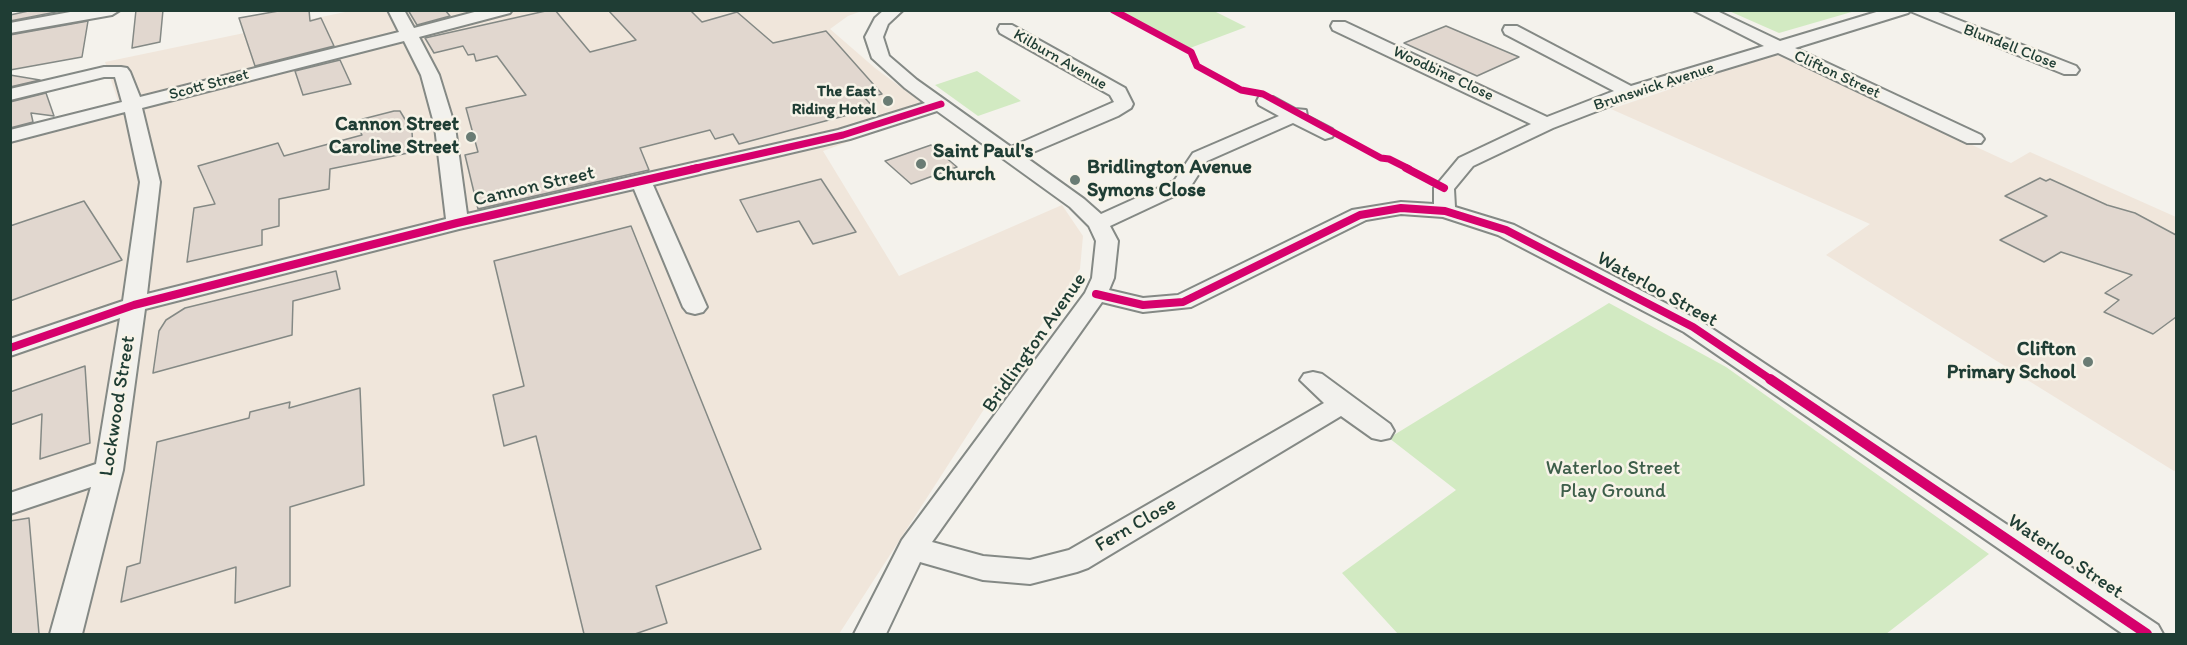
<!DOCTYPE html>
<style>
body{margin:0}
#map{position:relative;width:2187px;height:645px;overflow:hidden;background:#f4f2ec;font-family:Itim,sans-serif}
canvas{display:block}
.frame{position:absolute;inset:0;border:12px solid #1f3d34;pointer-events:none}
</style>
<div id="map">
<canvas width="2187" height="645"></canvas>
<div class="frame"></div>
</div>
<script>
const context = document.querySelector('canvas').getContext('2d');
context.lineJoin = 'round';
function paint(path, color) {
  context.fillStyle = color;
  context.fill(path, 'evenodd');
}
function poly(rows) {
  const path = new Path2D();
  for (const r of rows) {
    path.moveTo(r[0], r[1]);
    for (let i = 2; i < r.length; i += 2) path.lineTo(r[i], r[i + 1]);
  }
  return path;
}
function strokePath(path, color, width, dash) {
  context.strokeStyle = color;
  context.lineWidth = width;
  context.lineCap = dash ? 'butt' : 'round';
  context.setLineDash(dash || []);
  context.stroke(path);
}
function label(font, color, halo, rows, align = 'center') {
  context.font = font + ' Itim,sans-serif';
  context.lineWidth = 5;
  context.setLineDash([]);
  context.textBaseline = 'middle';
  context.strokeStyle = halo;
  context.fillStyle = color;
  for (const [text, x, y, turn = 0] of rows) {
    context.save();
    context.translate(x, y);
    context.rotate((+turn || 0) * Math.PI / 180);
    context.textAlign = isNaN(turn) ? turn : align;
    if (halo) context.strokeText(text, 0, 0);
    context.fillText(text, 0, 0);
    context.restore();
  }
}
paint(poly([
 [350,11,862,11,848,16,830,29,875,68,933,111,823,151,899,276,1062,205,1083,236,1080,269,999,386,839,634,11,634,10,132,119,104,105,62],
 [1775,54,2011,163,2030,152,2176,217,2176,470,2174,471,1826,255,1870,224,1611,109]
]), '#f0e6db');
paint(poly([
 [1120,11,1214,11,1246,27,1190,48],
 [1729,11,1855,11,1779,33],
 [977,71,1021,101,978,116,935,85],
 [1609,303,1726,367,1989,554,1886,634,1398,634,1342,573,1456,490,1389,438]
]), '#d2eac2');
const building = poly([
 [33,10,66,10,10,21,10,15,33,10],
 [136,10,163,10,160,42,132,48,136,10],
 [284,10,309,10,310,21,321,18,334,46,255,66,239,18,284,10],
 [408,10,445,10,450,16,417,25,408,10],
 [550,10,555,10,590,52,636,40,608,10,690,10,702,22,737,12,773,43,826,31,882,94,865,98,874,108,739,144,733,134,715,139,710,130,640,148,649,170,478,209,465,155,478,152,466,108,526,95,497,56,476,61,474,54,468,55,463,46,434,53,425,38,550,10],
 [88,21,82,57,10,70,10,35,88,21],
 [1446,26,1519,57,1477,76,1404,43,1446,26],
 [340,60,351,84,303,95,295,71,340,60],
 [10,75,40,80,10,87,10,75],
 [46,93,54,116,31,113,33,122,10,128,10,102,46,93],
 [394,111,400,111,412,131,413,152,330,169,329,189,279,199,279,226,262,230,262,245,187,262,194,208,215,204,198,166,278,143,284,156,362,135,355,121,394,111],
 [931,145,957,167,911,184,885,161,931,145],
 [2040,178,2046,181,2050,179,2107,205,2135,213,2176,235,2176,317,2153,334,2104,312,2119,300,2105,293,2132,275,2061,252,2044,262,2000,240,2047,216,2005,196,2040,178],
 [821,179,856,232,813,244,799,221,757,232,740,200,821,179],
 [84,201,122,260,10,301,10,226,84,201],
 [631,226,761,549,656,586,667,623,635,634,584,634,536,436,504,446,493,395,524,386,494,261,631,226],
 [336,271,340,289,293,301,292,335,153,373,159,331,166,320,185,308,336,271],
 [85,366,90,443,40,459,42,414,10,425,10,392,85,366],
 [360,388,364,485,290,507,290,586,235,603,236,567,121,602,127,567,140,563,157,442,249,418,250,412,290,402,289,408,360,388],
 [29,518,39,634,10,634,10,521,29,518]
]);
paint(building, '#e1d7cf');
strokePath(building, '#848985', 1.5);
const minor = poly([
 [81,10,120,10,112,15,10,33,10,23,81,10],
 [388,10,404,10,414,28,482,10,512,10,510,13,419,37,439,75,455,127,467,214,838,130,925,103,905,88,872,58,865,37,875,18,884,10,903,10,888,24,883,37,889,56,917,80,1011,147,1114,102,1110,95,1000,33,998,29,1000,25,1012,25,1125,88,1133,104,1131,108,1118,116,1024,156,1084,199,1101,214,1174,181,1193,153,1279,116,1259,105,1257,101,1259,97,1273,97,1295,109,1306,110,1307,116,1332,129,1335,133,1332,137,1325,139,1293,123,1207,161,1189,189,1110,226,1118,241,1114,278,1109,290,1143,298,1178,295,1352,210,1401,202,1434,204,1434,188,1459,158,1531,124,1333,30,1331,26,1333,22,1345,22,1547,117,1614,91,1505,34,1503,30,1505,26,1517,26,1631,86,1764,46,1693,10,1715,10,1780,41,1883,10,1933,10,2076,66,2079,70,2076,74,2064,74,1910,11,1908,13,1795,48,1981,135,1984,139,1981,143,1967,143,1778,53,1636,96,1553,128,1473,166,1454,189,1455,207,1514,225,1702,322,2158,625,2163,634,2123,634,1684,332,1498,235,1443,217,1401,214,1366,220,1191,307,1143,312,1102,302,932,542,983,556,1030,560,1069,550,1324,403,1300,380,1304,374,1313,372,1322,374,1390,424,1394,431,1390,438,1381,440,1372,438,1341,416,1088,568,1077,572,1030,584,983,580,920,562,886,634,854,634,902,540,1085,293,1092,278,1096,241,1089,226,1070,207,937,111,850,139,653,185,707,307,703,312,695,314,687,312,683,307,634,189,459,229,145,309,123,470,82,634,50,634,91,487,10,514,10,493,96,464,120,318,10,356,10,339,123,301,140,182,125,112,10,142,10,130,122,102,115,77,104,77,10,100,10,89,104,67,121,67,127,68,130,72,140,97,399,32,388,10],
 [404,41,421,75,435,127,446,219,147,294,160,182,142,108,404,41]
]);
strokePath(minor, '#848985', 4);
paint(minor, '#f2f1ed');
strokePath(poly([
 [1113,10,1191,52,1197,66,1241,90,1263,94,1381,158,1389,159,1409,169],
 [692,169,843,135,941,104]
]), '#d6006c', 7);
strokePath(poly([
 [1406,168,1444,188],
 [1096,294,1143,305,1183,302,1360,215,1401,208,1445,211,1506,230,1693,327,1773,381],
 [10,348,134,305,457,223,698,168]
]), '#d6006c', 8);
strokePath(poly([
 [1770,379,2147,634]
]), '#d6006c', 10);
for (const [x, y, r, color] of [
 [888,101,6,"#6a7c74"],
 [471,137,6,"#6a7c74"],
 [921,164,6,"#6a7c74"],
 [1075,180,6,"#6a7c74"],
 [2088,362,6,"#6a7c74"]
]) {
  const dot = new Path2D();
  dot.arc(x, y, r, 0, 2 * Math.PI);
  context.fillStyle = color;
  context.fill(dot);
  strokePath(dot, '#f7f3e8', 2);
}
label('16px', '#1f3d34', '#f7f3e8', [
 ["Blundell Close",2010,47,21],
 ["Kilburn Avenue",1060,60,30],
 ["Woodbine Close",1443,74,25],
 ["Clifton Street",1837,75,25],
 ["Scott Street",209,85,-15],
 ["Brunswick Avenue",1654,87,-18]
]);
label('bold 16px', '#1f3d34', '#f7f3e8', [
 ["The East",876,92],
 ["Riding Hotel",876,110]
], 'right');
label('bold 20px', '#1f3d34', '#f7f3e8', [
 ["Cannon Street",459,125],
 ["Caroline Street",459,148],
 ["Saint Paul's",933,152,"left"],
 ["Church",933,175,"left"],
 ["Bridlington Avenue",1087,168,"left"],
 ["Symons Close",1087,191,"left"],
 ["Clifton",2076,350],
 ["Primary School",2076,373]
], 'right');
label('20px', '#1f3d34', '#f7f3e8', [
 ["Cannon Street",534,187,-13],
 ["Waterloo Street",1657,290,29],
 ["Bridlington Avenue",1035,343,-55],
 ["Lockwood Street",118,406,-81],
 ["Fern Close",1136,525,-30],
 ["Waterloo Street",2065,557,34]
]);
label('20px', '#3d5e4a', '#f7f3e8', [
 ["Waterloo Street",1613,469],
 ["Play Ground",1613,492]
]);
</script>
